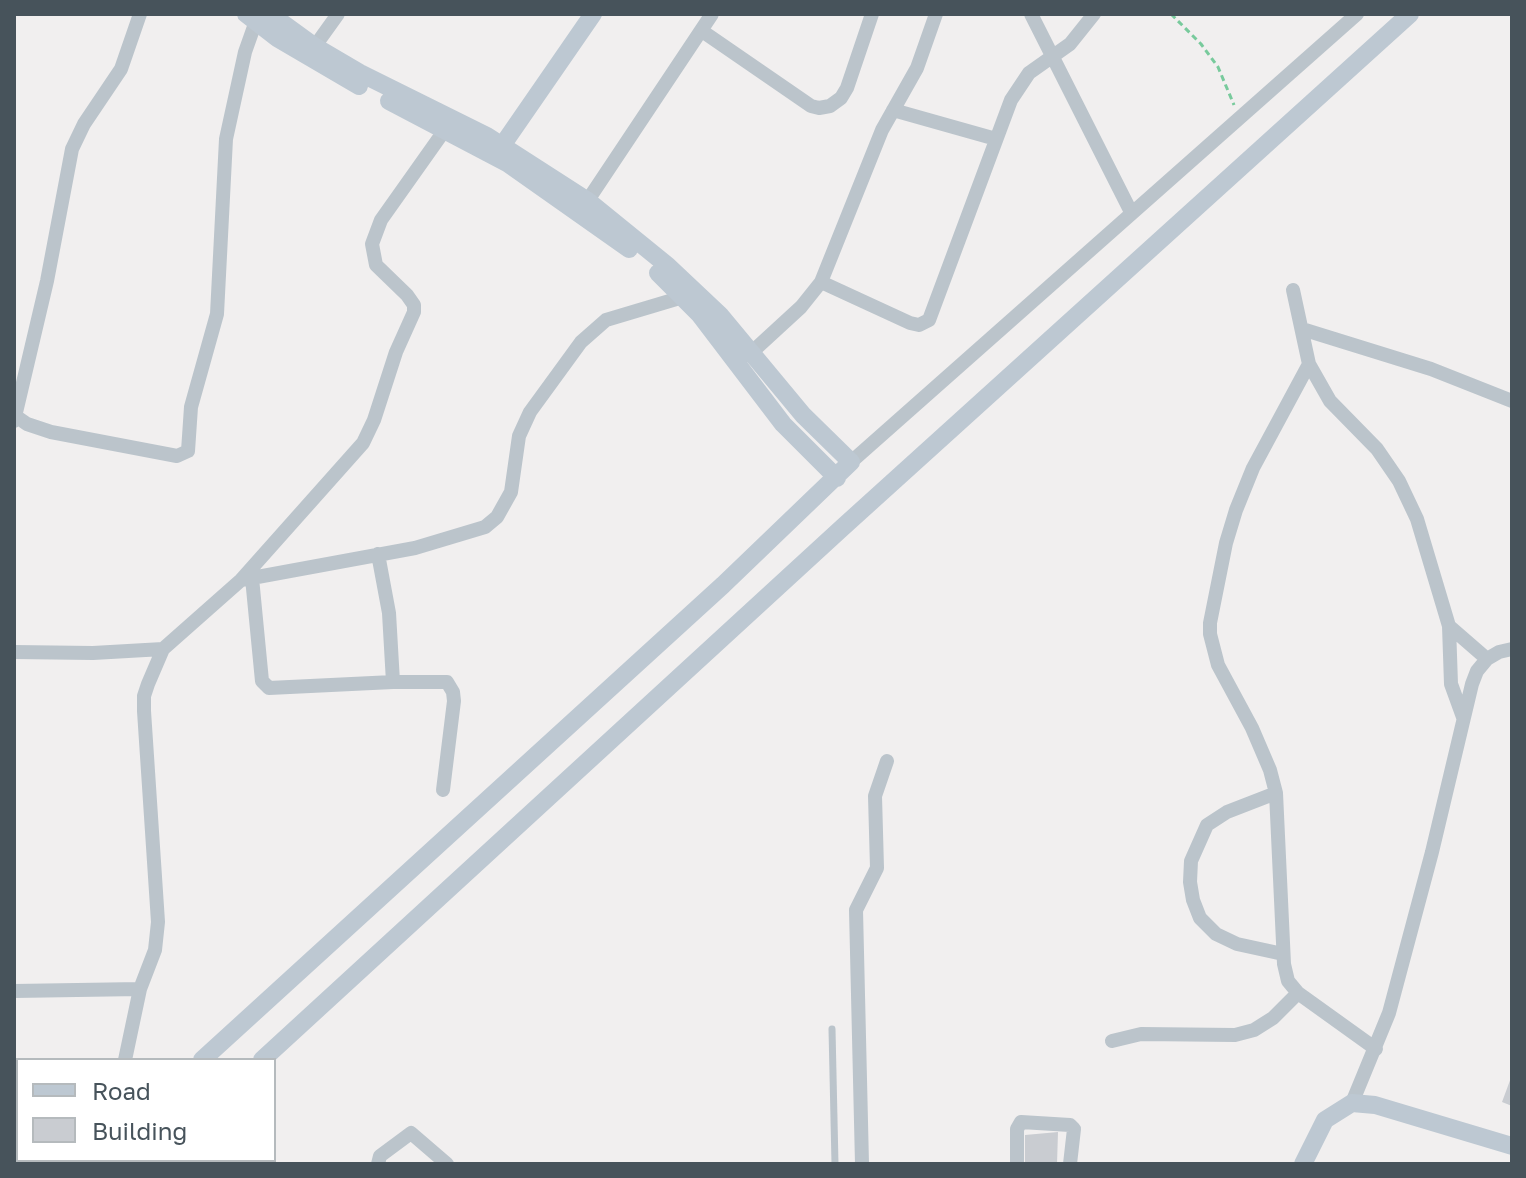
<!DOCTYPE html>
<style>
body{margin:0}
#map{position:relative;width:1526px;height:1178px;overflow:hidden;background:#f1efef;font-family:"Golos Text",sans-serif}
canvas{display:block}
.frame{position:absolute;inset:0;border:16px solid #47535b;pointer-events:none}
.legend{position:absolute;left:16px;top:1058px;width:260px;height:104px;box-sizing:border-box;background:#fff;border:2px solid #b5babd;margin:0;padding:10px 14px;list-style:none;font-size:24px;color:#47535b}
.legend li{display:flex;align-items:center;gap:16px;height:40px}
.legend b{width:40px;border:2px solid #b5babd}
</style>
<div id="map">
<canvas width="1526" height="1178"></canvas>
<div class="frame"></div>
<ul class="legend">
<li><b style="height:10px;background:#bdc8d2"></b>Road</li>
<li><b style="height:22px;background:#c9ccd1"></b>Building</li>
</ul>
</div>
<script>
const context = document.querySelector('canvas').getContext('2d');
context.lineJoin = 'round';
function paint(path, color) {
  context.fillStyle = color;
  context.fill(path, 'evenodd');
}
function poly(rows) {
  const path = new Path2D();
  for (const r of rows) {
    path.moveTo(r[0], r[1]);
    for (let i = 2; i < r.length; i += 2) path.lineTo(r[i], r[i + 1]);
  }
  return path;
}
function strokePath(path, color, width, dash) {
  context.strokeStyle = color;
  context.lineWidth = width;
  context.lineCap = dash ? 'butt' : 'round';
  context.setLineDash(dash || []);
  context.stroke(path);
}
paint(poly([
 [1512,1075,1512,1106,1502,1102],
 [1058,1132,1057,1164,1025,1164,1025,1135]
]), '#c9ccd1');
strokePath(poly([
 [1171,14,1201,44,1218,67,1234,105]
]), '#78ca9c', 3, [6, 4]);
strokePath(poly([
 [832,1029,835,1164]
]), '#bbc4cb', 7);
strokePath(poly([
 [1031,14,1131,212],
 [702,31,811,106,819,108,830,106,841,98,847,88,872,14],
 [310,53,338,14],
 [893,110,996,139],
 [582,209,712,14],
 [821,282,910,323,919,325,929,320,1011,100,1029,73,1070,44,1094,14],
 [1293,290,1309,364,1330,401,1377,449,1399,481,1417,519,1449,626,1451,684,1463,717],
 [1302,329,1431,369,1512,401],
 [743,356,752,352,801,307,821,282,882,130,917,68,936,14],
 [1309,364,1253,468,1236,510,1226,543,1210,623,1210,634,1218,665,1252,728,1270,770,1276,793,1284,964,1288,981,1298,993,1376,1049],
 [14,415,27,424,51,432,177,456,188,451,191,407,217,314,226,139,245,52,256,21],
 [14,421,47,281,72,149,84,124,121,69,140,14],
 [851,462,1357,14],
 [378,554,389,613,393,682],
 [252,578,262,681,269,688,393,682,447,682,453,692,454,701,443,790],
 [241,580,415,548,485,527,497,517,511,492,519,436,530,412,581,342,606,320,683,297],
 [1449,626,1487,659],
 [14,652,93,653,163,649],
 [1276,793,1227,812,1207,825,1191,861,1190,882,1193,900,1200,918,1216,934,1237,944,1283,954],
 [14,991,140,989],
 [1112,1041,1141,1034,1235,1035,1254,1030,1273,1018,1298,993],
 [125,1060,140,989,155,950,158,922,144,711,144,696,148,684,163,649,241,580,363,443,374,420,396,352,414,312,414,305,407,295,376,265,372,244,381,220,449,124],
 [1352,1103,1389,1013,1432,852,1472,684,1477,671,1487,659,1499,652,1512,649],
 [378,1164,380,1156,411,1133,447,1164],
 [862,1164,856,910,877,868,875,796,887,761],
 [1017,1164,1017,1129,1021,1122,1070,1125,1074,1129,1070,1164]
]), '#bbc4cb', 14);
strokePath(poly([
 [246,14,277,38,359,86],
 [389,101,507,163,629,249],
 [497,153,593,14],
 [658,273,700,315,783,424,837,478],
 [202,1060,723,585,851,462,803,415,720,315,668,266,588,201,487,136,360,73,314,46,270,14],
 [262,1060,843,527,1410,14],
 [87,1164,91,1160],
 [148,1164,152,1160],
 [1303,1164,1325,1120,1352,1103,1375,1105,1512,1146]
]), '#bdc8d2', 18);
</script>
